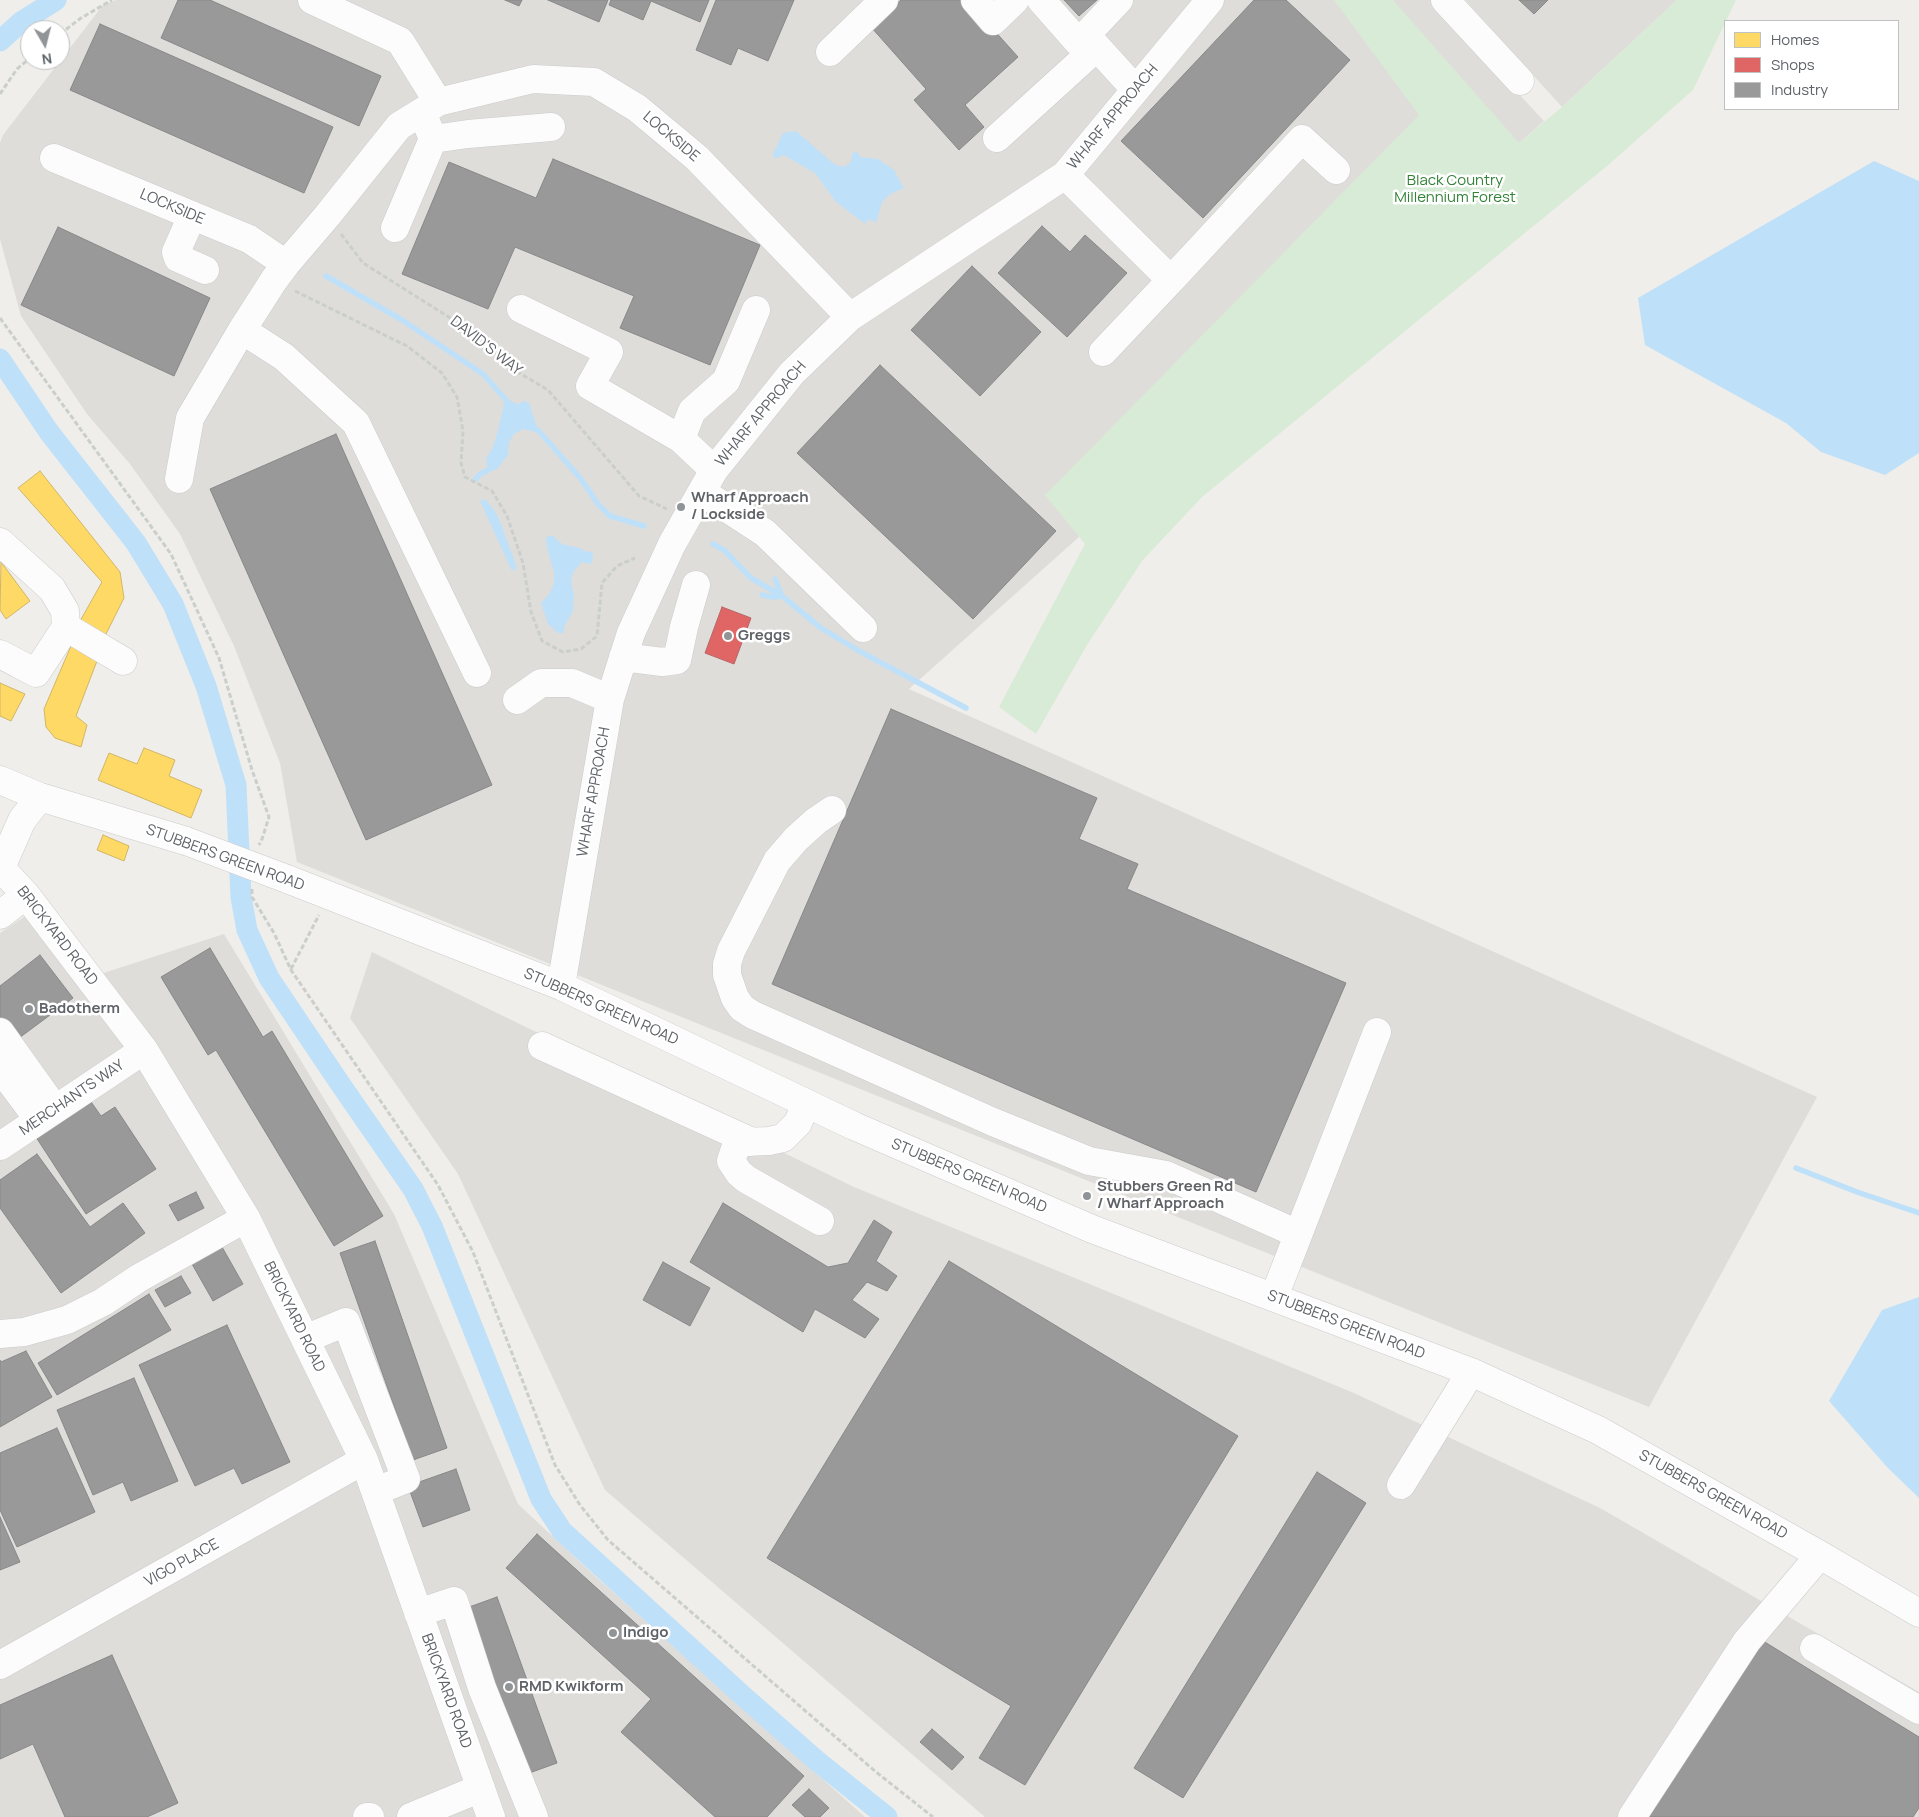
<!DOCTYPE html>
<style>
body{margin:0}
#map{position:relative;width:1919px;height:1817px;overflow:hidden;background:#efeeea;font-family:Manrope,sans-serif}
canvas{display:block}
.legend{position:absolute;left:1724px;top:20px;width:175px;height:90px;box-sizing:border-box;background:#fff;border:1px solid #bfc1c3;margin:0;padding:6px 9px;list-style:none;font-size:15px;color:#5f6368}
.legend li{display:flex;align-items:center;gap:10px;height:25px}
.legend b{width:25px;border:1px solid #bfc1c3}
.north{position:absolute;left:20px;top:20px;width:50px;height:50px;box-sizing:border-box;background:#fff;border:1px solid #bfc1c3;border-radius:50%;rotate:172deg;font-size:14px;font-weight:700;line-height:20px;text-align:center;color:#5f6368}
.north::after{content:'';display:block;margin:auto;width:18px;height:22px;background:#919496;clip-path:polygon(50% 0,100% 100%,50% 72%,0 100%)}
</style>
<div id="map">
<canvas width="1919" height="1817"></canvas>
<ul class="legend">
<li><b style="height:14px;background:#ffd966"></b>Homes</li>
<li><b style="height:14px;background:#e06666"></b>Shops</li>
<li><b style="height:14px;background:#999"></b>Industry</li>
</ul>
<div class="north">N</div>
</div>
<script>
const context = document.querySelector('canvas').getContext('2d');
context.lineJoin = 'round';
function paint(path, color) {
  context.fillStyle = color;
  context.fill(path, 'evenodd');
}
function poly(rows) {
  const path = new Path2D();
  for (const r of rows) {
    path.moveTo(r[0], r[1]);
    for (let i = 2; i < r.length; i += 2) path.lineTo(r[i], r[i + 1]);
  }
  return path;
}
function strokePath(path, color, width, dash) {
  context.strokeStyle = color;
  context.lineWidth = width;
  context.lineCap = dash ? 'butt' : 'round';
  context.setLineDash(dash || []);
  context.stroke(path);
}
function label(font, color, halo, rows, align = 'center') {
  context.font = font + ' Manrope,sans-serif';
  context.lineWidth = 5;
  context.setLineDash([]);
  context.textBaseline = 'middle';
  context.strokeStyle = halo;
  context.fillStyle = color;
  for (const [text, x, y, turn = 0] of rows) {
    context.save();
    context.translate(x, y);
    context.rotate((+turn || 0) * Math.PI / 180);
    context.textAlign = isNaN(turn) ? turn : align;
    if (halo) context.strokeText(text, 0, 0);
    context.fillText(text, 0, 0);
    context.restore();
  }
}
paint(poly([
 [116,0,1431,0,1544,121,909,689,1817,1097,1649,1407,297,862,280,763,234,646,180,534,130,464,87,414,21,316,0,239,0,143,3,135,103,5],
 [1465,0,1677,0,1562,107],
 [36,909,82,980,224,934,394,1214,518,1504,595,1576,865,1817,0,1817,0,933],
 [372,952,854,1187,1354,1393,1600,1508,1919,1692,1919,1817,985,1817,605,1490,458,1174,350,1018]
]), '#dfddda');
paint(poly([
 [1334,0,1393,0,1519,143,1562,107,1677,0,1736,0,1693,90,1607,166,1202,497,1142,561,1087,645,1036,734,999,707,1085,544,1045,495,1419,115]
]), '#d8ebd6');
paint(poly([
 [796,131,834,164,844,167,851,162,852,154,857,151,860,157,878,159,894,170,904,188,890,194,882,202,876,223,868,219,865,224,835,201,816,174,784,155,775,159,773,154,783,133],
 [1874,161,1919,181,1919,453,1885,475,1821,452,1786,423,1645,345,1638,298],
 [503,396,512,402,519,404,524,401,529,403,537,427,543,434,523,429,514,434,509,442,508,455,497,469,492,471,488,470,486,459,493,447,498,430,504,404],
 [485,499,495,511,501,524,517,568,512,571,480,501],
 [548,536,553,536,562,544,583,549,583,551,593,552,592,564,582,562,574,571,571,580,574,597,573,611,564,627,564,633,558,633,548,624,541,603,550,593,554,583,554,572,547,548,546,539],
 [1919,1297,1919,1498,1887,1467,1829,1401,1882,1310]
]), '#bfe0f9');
const homes = poly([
 [40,471,120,572,124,598,105,636,79,623,102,582,18,488,40,471],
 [1,562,30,601,6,619,0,610,1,562],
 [74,639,100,653,76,716,87,725,81,747,55,738,46,727,44,709,74,639],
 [0,683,25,694,11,721,0,716,0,683],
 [144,748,175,760,169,776,202,790,191,818,98,780,109,753,137,764,144,748],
 [103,835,129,846,124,861,97,850,103,835]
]);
paint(homes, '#ffd966');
strokePath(homes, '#cfb667', 1);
const shops = poly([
 [722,607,751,618,734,664,705,653,722,607]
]);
paint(shops, '#e06666');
strokePath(shops, '#b96567', 1);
const industry = poly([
 [178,0,210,0,381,76,359,126,161,38,178,0],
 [505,0,522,0,519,6,505,0],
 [548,0,608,0,599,22,548,0],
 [611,0,709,0,700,22,651,1,643,20,609,5,611,0],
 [716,0,794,0,768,61,738,48,731,65,696,50,716,0],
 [901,0,967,0,1018,57,965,105,984,127,959,150,914,100,926,89,871,27,901,0],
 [1064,0,1097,0,1079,16,1064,0],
 [1254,0,1286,0,1350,60,1203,218,1121,141,1254,0],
 [1519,0,1548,0,1534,14,1519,0],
 [100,24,333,127,304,193,70,90,100,24],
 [553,159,760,245,710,365,620,328,634,296,515,247,488,309,402,274,449,162,536,198,553,159],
 [1042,226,1070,252,1085,235,1127,273,1067,337,998,273,1042,226],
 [58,227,210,298,174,376,21,305,58,227],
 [972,266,1041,332,980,396,911,330,972,266],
 [880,365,1056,531,973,619,797,453,880,365],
 [336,434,492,785,366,840,210,489,336,434],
 [891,709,1097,798,1079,839,1138,864,1127,889,1346,983,1256,1192,772,984,891,709],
 [210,948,263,1037,272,1031,383,1216,334,1246,216,1050,208,1055,161,977,210,948],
 [40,955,73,998,15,1041,0,1021,0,986,40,955],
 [89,1099,101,1116,115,1107,156,1169,86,1214,34,1134,89,1099],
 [37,1154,90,1227,123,1203,145,1233,61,1293,0,1208,0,1180,37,1154],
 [196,1192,204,1208,178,1221,169,1205,196,1192],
 [723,1203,828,1267,848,1263,874,1220,892,1232,876,1261,897,1276,887,1291,867,1282,852,1300,879,1319,865,1338,815,1309,803,1332,690,1262,723,1203],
 [375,1241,447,1448,413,1460,340,1253,375,1241],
 [222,1247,243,1284,213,1301,192,1264,222,1247],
 [949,1261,1238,1436,1025,1785,979,1758,1011,1706,767,1558,949,1261],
 [663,1262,710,1288,690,1326,643,1300,663,1262],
 [181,1276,191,1293,165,1307,155,1290,181,1276],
 [149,1294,171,1330,57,1395,38,1363,149,1294],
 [227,1325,290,1462,242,1484,234,1468,195,1486,139,1365,227,1325],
 [26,1351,52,1397,0,1427,0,1360,1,1362,26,1351],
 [134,1378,178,1481,131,1501,123,1482,93,1495,57,1410,134,1378],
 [57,1428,95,1512,17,1547,0,1510,0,1453,57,1428],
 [456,1469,470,1510,423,1527,408,1486,456,1469],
 [1317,1472,1366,1503,1183,1798,1134,1768,1317,1472],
 [0,1517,20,1562,0,1570,0,1517],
 [537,1534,804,1776,767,1817,715,1817,621,1732,651,1699,506,1568,537,1534],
 [497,1597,557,1763,521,1776,461,1610,497,1597],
 [1755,1636,1919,1737,1919,1808,1913,1817,1642,1817,1755,1636],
 [112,1655,178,1803,147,1817,65,1817,33,1744,0,1759,0,1705,112,1655],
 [932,1729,964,1757,952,1770,920,1742,932,1729],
 [809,1789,829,1808,820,1817,805,1817,792,1805,809,1789]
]);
paint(industry, '#999');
strokePath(industry, '#88898a', 1);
strokePath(poly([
 [326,276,402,320,483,374,508,402],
 [538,430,581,479,598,504,610,516,644,526],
 [476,479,480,474,488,470],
 [713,544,724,550,751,578,782,596,821,628,859,651,966,708],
 [762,595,774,597,782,596,775,579],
 [1796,1168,1857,1192,1919,1213]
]), '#bfe0f9', 5.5);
strokePath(poly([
 [0,41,21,22,56,0],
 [0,359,49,432,136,543,173,604,206,686,236,785,241,897,247,930,269,978,341,1085,413,1189,432,1226,541,1499,562,1531,742,1695,817,1761,887,1817]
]), '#bfe0f9', 21);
const minor = poly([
 [312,0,400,41,438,102],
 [975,0,993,21,1015,0],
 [1041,0,1078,42,1086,35],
 [1119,0,1086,35,1135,89],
 [1445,0,1520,81],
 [830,52,884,0],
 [997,138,1096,48],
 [433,139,468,134,551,127],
 [54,158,249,239,286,264],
 [1065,175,1171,280,1302,139,1336,170],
 [192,216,176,252,178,258,205,270],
 [395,228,433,139,422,112],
 [521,309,609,352,590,386,681,439,714,470],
 [242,330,284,357,356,423,477,673],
 [1103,352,1171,280],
 [681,439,692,411,726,381,756,310],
 [179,479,190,418,242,330,274,280,286,264,327,216,399,126,438,102,533,79,594,82,637,108,697,158,850,317],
 [702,492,765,533,863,628],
 [66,627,123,661],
 [0,654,36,673,66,627,65,611,52,589,0,542],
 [623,657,662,662,677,660,684,627,696,585],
 [517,700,541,683,572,683,610,699],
 [0,780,40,797,186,841],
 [832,810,816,821,796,839,777,861,731,951,727,964,727,975,735,998,742,1008,753,1015,993,1122,1089,1161,1166,1175,1298,1234],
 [0,867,26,895,144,1050,246,1218,364,1460,491,1817],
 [1,868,22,820,40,797],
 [287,879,561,986,854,1126,1092,1229,1471,1372,1598,1430,1820,1555,1919,1613],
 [0,915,26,895],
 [561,986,610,699,631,633,672,544,714,470,792,373,850,317,1065,175,1210,0],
 [0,1032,55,1109],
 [542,1046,752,1142],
 [0,1068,39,1120],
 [806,1103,798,1123,783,1138,769,1141,743,1142,735,1149,731,1161,739,1173,746,1179,820,1221],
 [0,1146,144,1050],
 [1274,1297,1377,1032],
 [0,1334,24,1332,67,1320,103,1302,139,1278,246,1218],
 [305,1339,346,1322,406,1479,376,1491],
 [1401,1485,1471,1372],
 [418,1613,454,1601,482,1688,534,1817],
 [1814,1648,1919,1710],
 [0,1665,364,1460],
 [367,1817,370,1817],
 [411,1817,481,1788],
 [1632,1817,1747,1641,1820,1555]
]);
strokePath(minor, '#cbcccc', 29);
strokePath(poly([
 [60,34,81,18,112,0],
 [0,94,17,69,30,58],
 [341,234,363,263,474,333,511,368,548,390,639,496,667,509],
 [295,291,407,346,442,373,457,397,463,431,461,463,465,477,492,491,507,516,523,563,531,612,542,641,563,652,581,649,597,636,602,583,617,566,635,558],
 [0,318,171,554,219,658,252,770,269,817,262,839,259,845],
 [252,889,252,897,274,933,291,970,438,1185,473,1252,555,1465,580,1505,608,1540,876,1772,933,1817],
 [291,969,319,915]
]), '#cacfcc', 3, [5, 2.5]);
strokePath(minor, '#fdfcfc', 28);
const minorBridge = poly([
 [186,841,287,879]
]);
strokePath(minorBridge, '#cbcccc', 29, []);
strokePath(minorBridge, '#fdfcfc', 28);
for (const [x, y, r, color] of [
 [681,507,5,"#919496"],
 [728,636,5,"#919496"],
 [29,1009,5,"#919496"],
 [1087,1196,5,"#919496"],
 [613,1633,5,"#919496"],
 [509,1687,5,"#919496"]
]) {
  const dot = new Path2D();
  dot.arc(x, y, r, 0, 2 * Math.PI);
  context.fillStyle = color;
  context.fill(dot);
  strokePath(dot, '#fff', 2);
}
label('15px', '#5f6368', '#fff', [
 ["WHARF APPROACH",1113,117,-50],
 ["LOCKSIDE",671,137,40],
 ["LOCKSIDE",172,207,23],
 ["DAVID'S WAY",486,346,38],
 ["WHARF APPROACH",761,414,-50],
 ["WHARF APPROACH",594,792,-80],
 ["STUBBERS GREEN ROAD",225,858,20],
 ["BRICKYARD ROAD",57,936,52],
 ["STUBBERS GREEN ROAD",601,1007,24],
 ["MERCHANTS WAY",72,1098,-34],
 ["STUBBERS GREEN ROAD",969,1176,23],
 ["BRICKYARD ROAD",294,1317,64],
 ["STUBBERS GREEN ROAD",1346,1325,21],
 ["STUBBERS GREEN ROAD",1713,1495,29],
 ["VIGO PLACE",182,1563,-29],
 ["BRICKYARD ROAD",446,1691,70]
]);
label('15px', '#348238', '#fff', [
 ["Black Country",1455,181],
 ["Millennium Forest",1455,198]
]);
label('bold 15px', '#5f6368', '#fff', [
 ["Wharf Approach",691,498],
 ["/ Lockside",691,515],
 ["Greggs",738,636],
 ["Badotherm",39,1009],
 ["Stubbers Green Rd",1097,1187],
 ["/ Wharf Approach",1097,1204],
 ["Indigo",623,1633],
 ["RMD Kwikform",519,1687]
], 'left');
</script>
